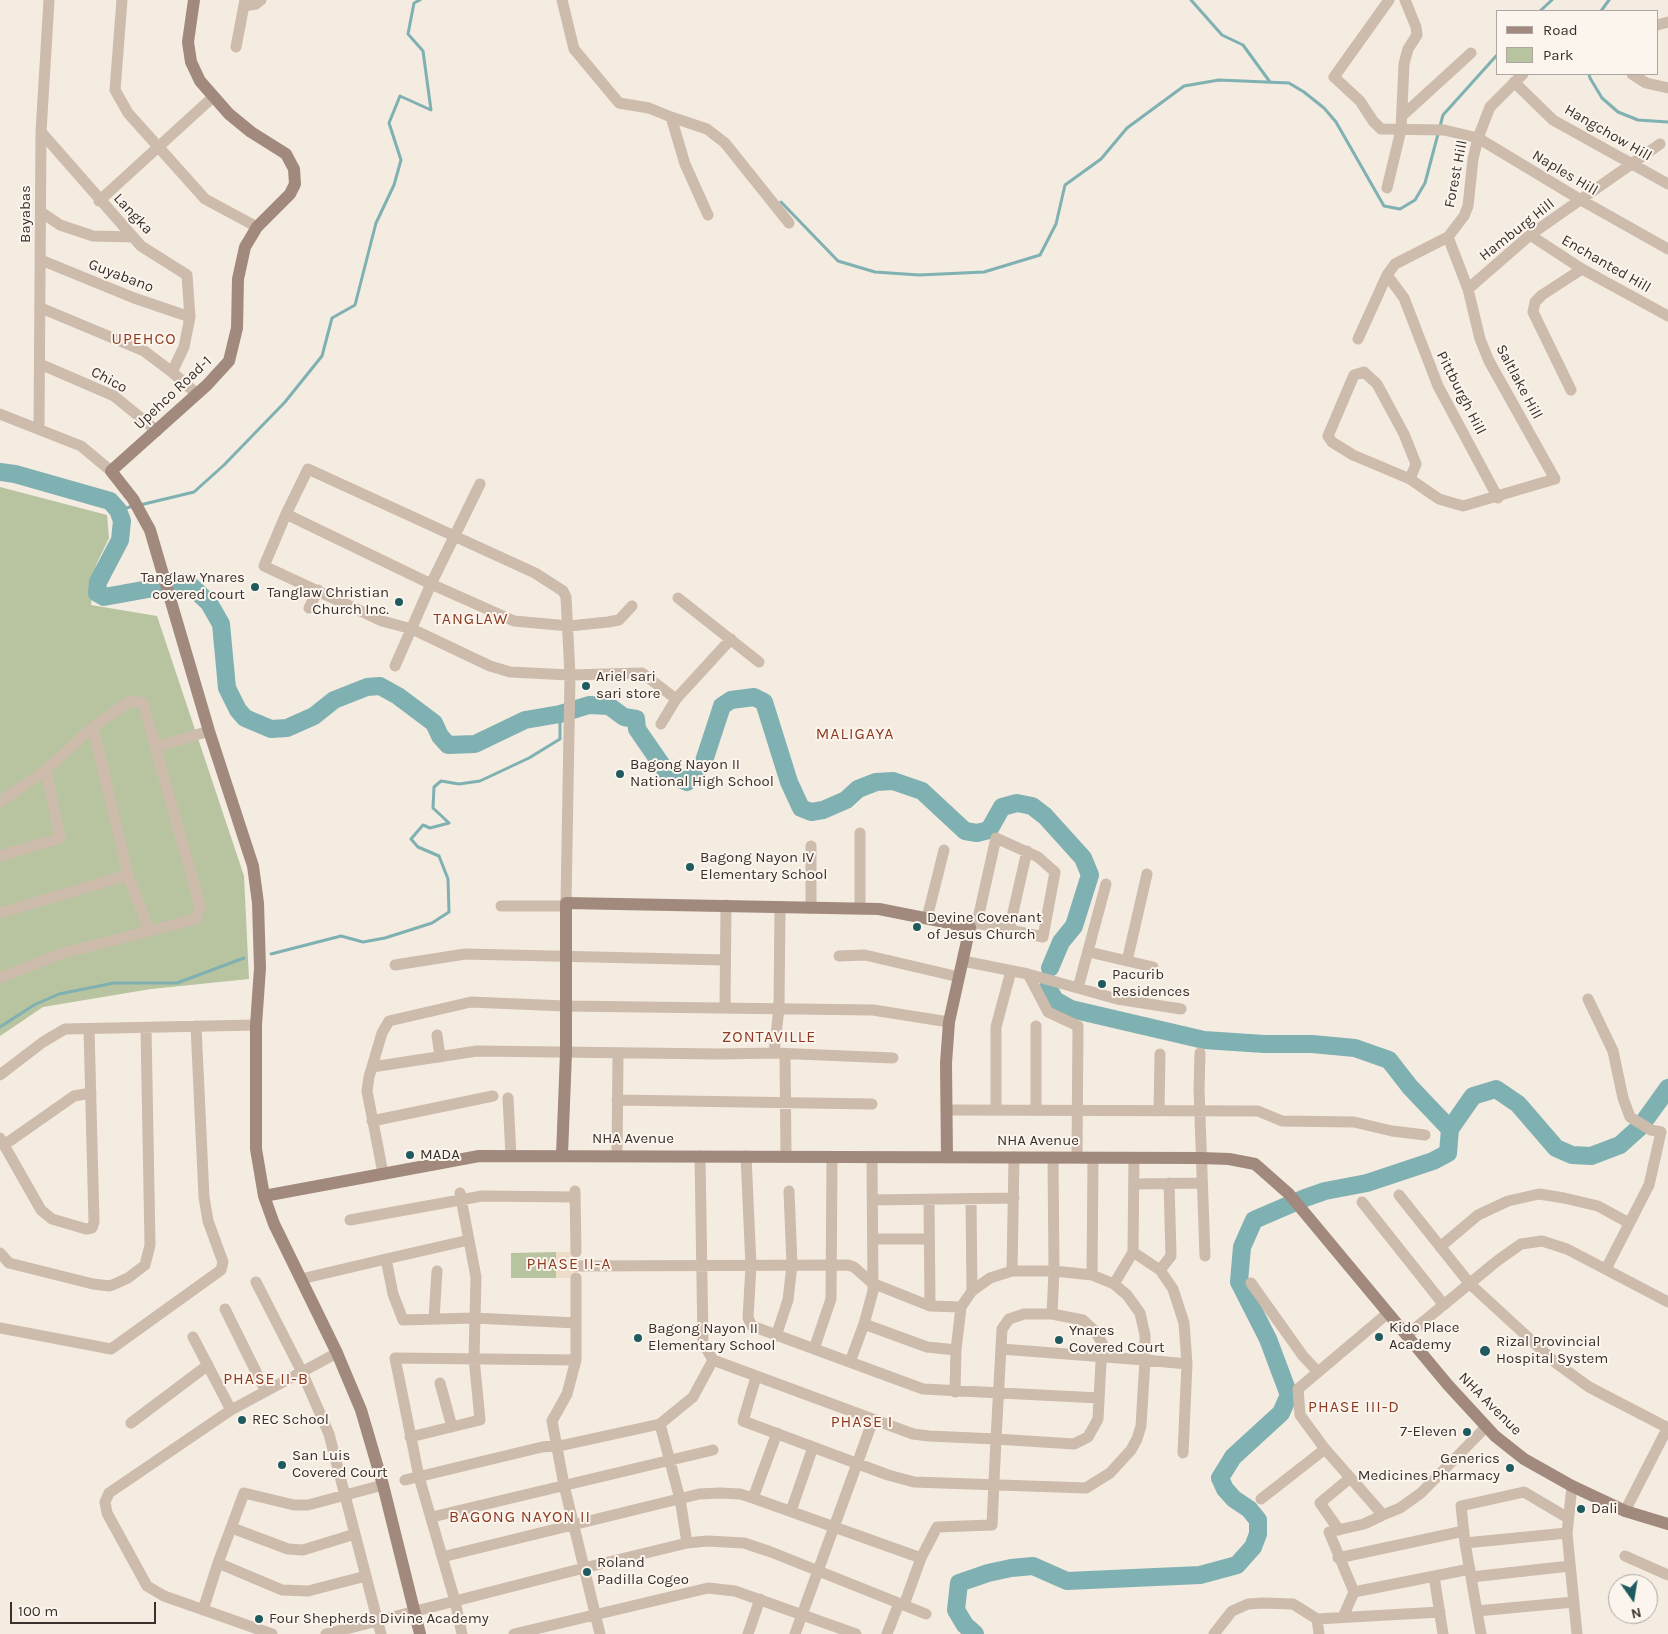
<!DOCTYPE html>
<style>
body{margin:0}
#map{position:relative;width:1668px;height:1634px;overflow:hidden;background:#f4ebe1;font-family:Karla,sans-serif}
canvas{display:block}
.legend{position:absolute;left:1496px;top:10px;width:162px;height:65px;box-sizing:border-box;background:#fbf5ee;border:1px solid #aea6a0;margin:0;padding:6px 9px;list-style:none;font-size:15px;color:#3b302b}
.legend li{display:flex;align-items:center;gap:10px;height:25px}
.legend b{width:25px;border:1px solid #aea6a0}
.north{position:absolute;left:1608px;top:1574px;width:50px;height:50px;box-sizing:border-box;background:#fbf5ee;border:1px solid #aea6a0;border-radius:50%;rotate:167deg;font-size:14px;font-weight:700;line-height:20px;text-align:center;color:#3b302b}
.north::after{content:'';display:block;margin:auto;width:18px;height:22px;background:#1f5a5e;clip-path:polygon(50% 0,100% 100%,50% 72%,0 100%)}
.scale{position:absolute;left:10px;top:1602px;width:146px;height:22px;box-sizing:border-box;border:2px solid #3b302b;border-top:0;padding-left:6px;font-size:15px;line-height:18px;white-space:nowrap;color:#3b302b;-webkit-text-stroke:4px #fbf5ee;paint-order:stroke}
</style>
<div id="map">
<canvas width="1668" height="1634"></canvas>
<ul class="legend">
<li><b style="height:6px;background:#a18a7d"></b>Road</li>
<li><b style="height:14px;background:#b8c4a0"></b>Park</li>
</ul>
<div class="north">N</div>
<div class="scale">100 m</div>
</div>
<script>
const context = document.querySelector('canvas').getContext('2d');
context.lineJoin = 'round';
function paint(path, color) {
  context.fillStyle = color;
  context.fill(path, 'evenodd');
}
function poly(rows) {
  const path = new Path2D();
  for (const r of rows) {
    path.moveTo(r[0], r[1]);
    for (let i = 2; i < r.length; i += 2) path.lineTo(r[i], r[i + 1]);
  }
  return path;
}
function strokePath(path, color, width, dash) {
  context.strokeStyle = color;
  context.lineWidth = width;
  context.lineCap = dash ? 'butt' : 'round';
  context.setLineDash(dash || []);
  context.stroke(path);
}
function label(font, color, halo, rows, align = 'center') {
  context.font = font + ' Karla,sans-serif';
  context.lineWidth = 4;
  context.setLineDash([]);
  context.textBaseline = 'middle';
  context.strokeStyle = halo;
  context.fillStyle = color;
  for (const [text, x, y, turn = 0] of rows) {
    context.save();
    context.translate(x, y);
    context.rotate((+turn || 0) * Math.PI / 180);
    context.textAlign = isNaN(turn) ? turn : align;
    if (halo) context.strokeText(text, 0, 0);
    context.fillText(text, 0, 0);
    context.restore();
  }
}
paint(poly([
 [0,487,107,515,109,538,96,565,91,605,157,616,244,876,249,979,151,989,43,1007,0,1036],
 [556,1252,556,1278,511,1278,511,1253]
]), '#b8c4a0');
paint(poly([
 [556,1252,576,1252,576,1278,556,1278]
]), '#ecdcc8');
strokePath(poly([
 [1191,0,1222,35,1243,45,1270,82],
 [1540,11,1552,0],
 [1601,11,1609,0],
 [1589,74,1590,78,1602,98,1618,112,1638,120,1668,122],
 [781,202,838,261,875,272,919,275,984,272,1040,255,1056,224,1065,185,1101,159,1127,128,1184,86,1219,80,1289,83,1304,92,1324,108,1336,122,1384,206,1400,209,1415,200,1425,183,1443,115,1497,55],
 [140,505,194,492,224,465,285,402,322,356,332,318,355,305,376,223,394,185,401,160,389,123,400,96,431,110,423,51,408,34,414,3,420,0],
 [118,510,134,506],
 [271,954,341,936,363,942,385,938,432,923,449,912,448,879,439,856,418,847,411,839,423,825,430,828,449,823,433,808,434,787,441,781,459,784,480,781,529,758,560,739,560,714],
 [0,1027,34,1005,59,994,114,983,177,983,244,958]
]), '#7fb0b2', 3);
strokePath(poly([
 [0,472,15,474,110,501,118,510,122,521,120,540,98,582,97,593,104,597,187,582,209,603,221,624,227,688,238,710,245,718,271,729,287,728,314,716,334,700,367,687,380,686,398,696,434,723,440,736,448,745,475,744,525,720,560,714,589,705,609,706,624,717,636,719,637,729,668,774,687,782,703,764,722,706,731,700,754,697,764,702,789,782,801,808,811,812,823,810,846,800,858,789,876,782,893,781,922,791,965,831,977,833,989,830,1002,807,1017,803,1032,806,1045,816,1083,858,1090,875,1074,926,1061,942,1050,968],
 [1048,988,1055,1000,1071,1009,1204,1040,1264,1044,1312,1044,1355,1048,1389,1060,1410,1087,1450,1129],
 [975,1634,965,1625,956,1610,959,1583,988,1573,1011,1568,1033,1566,1067,1581,1200,1575,1237,1565,1253,1547,1258,1534,1258,1520,1249,1509,1234,1499,1225,1489,1220,1478,1233,1457,1281,1413,1289,1395,1268,1339,1239,1282,1242,1247,1254,1220,1305,1198,1325,1191,1367,1183,1433,1161,1448,1153,1450,1129,1473,1096,1496,1089,1518,1104,1556,1148,1572,1155,1591,1156,1620,1145,1640,1127,1668,1088]
]), '#7fb0b2', 18);
strokePath(poly([
 [122,0,115,90,128,113,205,199,257,227],
 [562,0,574,49,619,103,649,108,671,117,707,129,725,143,789,223],
 [1389,0,1334,77,1360,101,1373,121,1381,129,1444,130,1478,138,1581,200,1668,249],
 [244,6,256,4,261,0],
 [1657,25,1668,22],
 [236,47,245,0],
 [1632,74,1646,83,1668,88],
 [1514,82,1553,120,1668,184],
 [1402,116,1471,53],
 [671,117,685,164,708,215],
 [41,132,141,246,187,275,190,317,184,347,172,372],
 [1387,188,1401,130,1404,64,1408,49,1417,35,1416,27,1405,0],
 [99,201,213,97],
 [41,212,60,225,93,236,133,237],
 [1530,235,1582,269,1668,316],
 [41,260,134,298,190,317],
 [1387,275,1404,298,1438,386,1498,498],
 [1468,289,1530,235,1660,144],
 [41,308,144,351,172,372,197,394],
 [1358,339,1387,275,1395,264,1448,237,1464,216,1468,206,1473,159,1478,138,1490,107,1523,74],
 [40,364,114,396,157,431],
 [1571,390,1533,312,1535,302,1542,295,1582,269],
 [0,414,81,446,111,471],
 [39,428,41,132,49,0],
 [1410,479,1416,464,1404,434,1377,384,1364,372,1354,375,1328,436,1332,442,1353,455,1410,479,1439,499,1463,506,1555,479,1489,361,1480,339,1468,289,1448,237],
 [286,514,431,584,514,621,569,626,608,622,619,620,632,606],
 [678,598,759,662],
 [309,608,318,590],
 [395,666,431,584,480,484],
 [661,724,676,699,731,639],
 [93,727,128,875,149,930],
 [156,747,209,731],
 [0,802,46,770,93,727,130,701,143,703,200,906,196,919,63,953,0,978],
 [811,846,811,908],
 [0,856,60,838,46,770],
 [566,903,570,675,566,597,563,591,535,573,308,469,286,514,264,566,382,621,412,629,490,666,510,672,570,675,642,673,676,699],
 [501,906,566,906],
 [860,909,860,833],
 [0,913,128,875],
 [927,918,944,850],
 [970,927,977,923,1043,937,1055,872,1038,857,996,838,977,923],
 [1009,930,1027,851],
 [1089,952,1153,967],
 [839,956,865,955,959,977],
 [963,961,1028,974,1117,999,1181,1009],
 [1127,961,1147,874],
 [395,965,465,954,724,960],
 [1028,974,1048,1012,1078,1026,1077,1157],
 [1078,988,1106,884],
 [1588,999,1613,1051,1623,1098,1630,1117,1651,1130,1661,1132,1649,1185,1606,1269],
 [725,1007,726,905],
 [1036,1026,1036,1110],
 [437,1035,440,1057],
 [774,1053,779,1008,780,907],
 [1200,1053,1199,1089,1205,1256],
 [785,1055,786,1156],
 [372,1067,477,1051,720,1054,774,1053,893,1058],
 [0,1075,43,1042,65,1029,256,1025],
 [508,1098,511,1156],
 [617,1100,872,1104],
 [947,1110,1258,1111,1282,1121,1354,1122,1392,1131,1425,1135],
 [996,1110,996,1027,1011,971],
 [1159,1111,1160,1054],
 [372,1121,493,1096],
 [0,1138,41,1210,52,1219,86,1229,92,1228,94,1222,89,1029],
 [4,1145,74,1096,91,1093],
 [617,1155,618,1054],
 [700,1156,703,1343,713,1360,913,1434,929,1436,996,1439,1074,1444,1088,1437,1098,1419,1102,1343,1095,1331,1083,1320,1052,1314,1024,1314,1009,1319,1002,1329,996,1439,992,1525,937,1527,921,1558,904,1605],
 [746,1156,751,1266,748,1318,752,1326,923,1389,1099,1398],
 [383,1173,367,1091,369,1077,382,1033,389,1021,471,1002,565,1006,873,1010,949,1022],
 [1135,1184,1202,1183],
 [575,1191,576,1252],
 [1399,1195,1470,1284,1556,1363,1589,1387,1668,1428],
 [971,1199,972,1291],
 [872,1200,1014,1198],
 [929,1200,930,1306],
 [1362,1202,1444,1305],
 [350,1220,482,1196,575,1197],
 [873,1239,928,1239],
 [469,1240,386,1259,393,1294,403,1320,474,1318,576,1323],
 [1440,1247,1478,1215,1508,1201,1539,1194,1564,1198,1598,1206,1629,1223],
 [0,1253,9,1263,93,1284,110,1286,128,1278,145,1265,150,1245,146,1028],
 [576,1266,848,1265,854,1267,872,1283,930,1306,961,1307],
 [1160,1270,1171,1256,1169,1183],
 [1012,1271,1014,1157],
 [1092,1275,1093,1158],
 [576,1278,576,1360,567,1394,552,1421,564,1485,600,1634],
 [301,1279,386,1259],
 [256,1282,302,1372,329,1434,381,1634],
 [1251,1283,1303,1356,1318,1372],
 [1114,1284,1133,1252,1134,1158],
 [225,1309,265,1390],
 [1388,1313,1298,1389,1300,1415,1325,1449,1383,1515,1400,1508,1421,1493,1486,1427],
 [1052,1314,1054,1271,1053,1157],
 [434,1319,437,1271],
 [864,1324,927,1347,956,1350],
 [0,1328,111,1349,221,1270,223,1262,208,1221,204,1197,196,1026],
 [1407,1335,1497,1261,1521,1244,1542,1241,1567,1249,1668,1302],
 [776,1336,788,1300,792,1265,789,1191],
 [193,1337,231,1410],
 [814,1349,831,1299,832,1157],
 [850,1362,864,1324,873,1291,872,1157],
 [756,1377,743,1421,888,1475,914,1482,1086,1488,1110,1473,1131,1450,1137,1439,1141,1426,1145,1360,1187,1364,1184,1323,1173,1289,1160,1270,1133,1252],
 [440,1383,452,1427],
 [955,1392,956,1350,961,1307,972,1291,990,1278,1012,1271,1054,1271,1092,1275,1114,1284,1127,1295,1140,1313,1145,1335,1145,1360,1001,1349],
 [131,1423,208,1365],
 [660,1424,680,1499,687,1543],
 [410,1437,480,1420,474,1358,476,1277,460,1193],
 [1183,1453,1187,1364],
 [405,1480,542,1447,564,1445,660,1424,693,1397,713,1360],
 [1572,1486,1567,1533,1577,1634],
 [753,1498,777,1433],
 [1261,1499,1325,1449],
 [791,1511,813,1447],
 [1625,1511,1668,1427],
 [432,1517,713,1450],
 [232,1528,288,1549,303,1550,355,1534],
 [1339,1530,1320,1503,1350,1478],
 [1465,1543,1567,1533],
 [1625,1556,1668,1575],
 [442,1557,699,1494,720,1493,740,1494,753,1498,921,1558],
 [1338,1558,1464,1531],
 [218,1563,282,1590,308,1591,366,1576],
 [1434,1576,1443,1634],
 [1471,1577,1570,1566],
 [1354,1592,1470,1569],
 [203,1610,218,1563,244,1493,294,1505,308,1505,383,1485],
 [1477,1611,1574,1602],
 [1343,1617,1354,1592,1329,1532,1364,1524,1383,1515],
 [1317,1619,1440,1612],
 [272,1634,164,1596,147,1586,107,1513,105,1502,109,1493,231,1410,337,1353],
 [326,1634,584,1568,687,1543,707,1541,744,1543,771,1552,926,1614],
 [462,1634,455,1601,419,1477,395,1358,576,1360],
 [514,1634,708,1588,735,1591,856,1634],
 [748,1634,760,1599],
 [795,1634,873,1420],
 [887,1634,899,1603],
 [1214,1634,1232,1611,1248,1604,1263,1603,1293,1604,1317,1619,1319,1634],
 [1481,1634,1465,1543,1461,1506,1524,1492,1568,1518]
]), '#cdbbac', 11);
strokePath(poly([
 [194,0,188,42,191,62,200,81,229,114,251,132,286,154,294,169,295,184,290,194,257,227,245,247,238,279,237,328,229,361,207,385,111,471,133,499,150,530,209,731,253,866,258,903,260,968,256,1025,256,1149,264,1196,274,1224,337,1353,361,1410,383,1485,420,1634],
 [562,1155,566,1053,566,903,879,909,970,927,949,1022,946,1063,947,1157],
 [264,1196,479,1156,1201,1158,1229,1159,1255,1164,1289,1194,1448,1385,1495,1436,1524,1459,1572,1486,1625,1511,1668,1524]
]), '#a18a7d', 12);
for (const [x, y, r, color] of [
 [255,587,5,"#1f5a5e"],
 [399,602,5,"#1f5a5e"],
 [586,686,5,"#1f5a5e"],
 [620,774,5,"#1f5a5e"],
 [690,867,5,"#1f5a5e"],
 [917,927,5,"#1f5a5e"],
 [1102,984,5,"#1f5a5e"],
 [410,1155,5,"#1f5a5e"],
 [1379,1337,5,"#1f5a5e"],
 [638,1338,5,"#1f5a5e"],
 [1059,1340,5,"#1f5a5e"],
 [1485,1351,6,"#1f5a5e"],
 [242,1420,5,"#1f5a5e"],
 [1467,1432,5,"#1f5a5e"],
 [282,1465,5,"#1f5a5e"],
 [1510,1468,5,"#1f5a5e"],
 [1581,1509,5,"#1f5a5e"],
 [587,1572,5,"#1f5a5e"],
 [259,1619,5,"#1f5a5e"]
]) {
  const dot = new Path2D();
  dot.arc(x, y, r, 0, 2 * Math.PI);
  context.fillStyle = color;
  context.fill(dot);
  strokePath(dot, '#fbf5ee', 2);
}
label('15px', '#3b302b', '#fbf5ee', [
 ["Hangchow Hill",1608,133,30],
 ["Naples Hill",1565,173,31],
 ["Forest Hill",1456,174,-79],
 ["Bayabas",26,214,-90],
 ["Langka",133,214,47],
 ["Hamburg Hill",1517,230,-38],
 ["Enchanted Hill",1606,264,30],
 ["Guyabano",121,276,21],
 ["Chico",109,380,28],
 ["Saltlake Hill",1519,382,62],
 ["Upehco Road-1",173,393,-43],
 ["Pittburgh Hill",1461,393,63],
 ["NHA Avenue",633,1139],
 ["NHA Avenue",1038,1141],
 ["NHA Avenue",1490,1404,45]
]);
label('15px', '#3b302b', '#fbf5ee', [
 ["Tanglaw Ynares",245,578,"right"],
 ["covered court",245,595,"right"],
 ["Tanglaw Christian",389,593,"right"],
 ["Church Inc.",389,610,"right"],
 ["Ariel sari",596,677],
 ["sari store",596,694],
 ["Bagong Nayon II",630,765],
 ["National High School",630,782],
 ["Bagong Nayon IV",700,858],
 ["Elementary School",700,875],
 ["Devine Covenant",927,918],
 ["of Jesus Church",927,935],
 ["Pacurib",1112,975],
 ["Residences",1112,992],
 ["MADA",420,1155],
 ["Kido Place",1389,1328],
 ["Academy",1389,1345],
 ["Bagong Nayon II",648,1329],
 ["Elementary School",648,1346],
 ["Ynares",1069,1331],
 ["Covered Court",1069,1348],
 ["Rizal Provincial",1496,1342],
 ["Hospital System",1496,1359],
 ["REC School",252,1420],
 ["7-Eleven",1457,1432,"right"],
 ["San Luis",292,1456],
 ["Covered Court",292,1473],
 ["Generics",1500,1459,"right"],
 ["Medicines Pharmacy",1500,1476,"right"],
 ["Dali",1591,1509],
 ["Roland",597,1563],
 ["Padilla Cogeo",597,1580],
 ["Four Shepherds Divine Academy",269,1619]
], 'left');
context.letterSpacing = '1px';
label('16px', '#8c3b22', '#fbf5ee', [
 ["UPEHCO",144,339],
 ["TANGLAW",471,619],
 ["MALIGAYA",855,734],
 ["ZONTAVILLE",769,1037],
 ["PHASE II-A",569,1264],
 ["PHASE II-B",266,1379],
 ["PHASE III-D",1354,1407],
 ["PHASE I",862,1422],
 ["BAGONG NAYON II",520,1517]
]);
context.letterSpacing = '0px';
</script>
